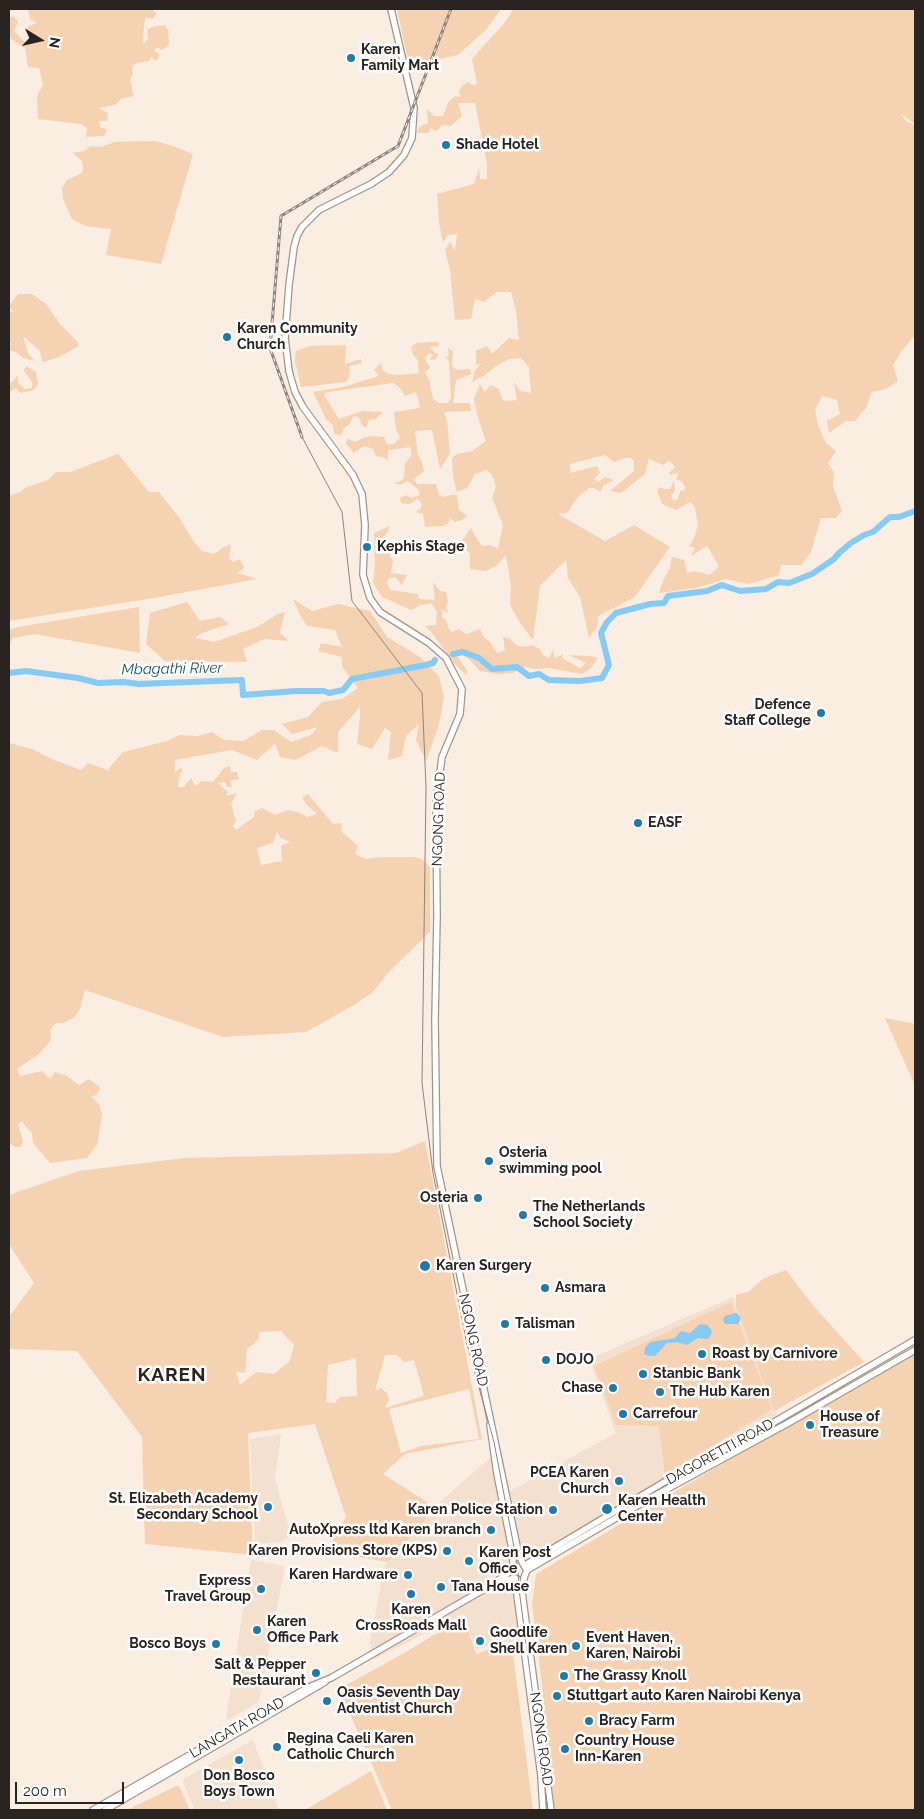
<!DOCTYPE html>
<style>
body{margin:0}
#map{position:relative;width:924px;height:1819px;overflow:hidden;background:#faede1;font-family:Raleway,sans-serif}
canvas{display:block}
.frame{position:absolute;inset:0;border:10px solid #292420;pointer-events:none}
.north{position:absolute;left:15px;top:15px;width:50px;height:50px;-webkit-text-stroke:4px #fff;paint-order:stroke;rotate:100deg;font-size:14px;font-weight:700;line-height:20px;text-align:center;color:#292420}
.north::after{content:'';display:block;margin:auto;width:18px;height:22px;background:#292420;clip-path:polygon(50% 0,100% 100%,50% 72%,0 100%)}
.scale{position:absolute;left:15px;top:1782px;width:109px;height:22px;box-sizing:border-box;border:2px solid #292420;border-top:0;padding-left:6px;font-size:15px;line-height:18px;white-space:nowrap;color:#292420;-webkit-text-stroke:4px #fff;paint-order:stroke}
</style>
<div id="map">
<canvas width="924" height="1819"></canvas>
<div class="frame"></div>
<div class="north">N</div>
<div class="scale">200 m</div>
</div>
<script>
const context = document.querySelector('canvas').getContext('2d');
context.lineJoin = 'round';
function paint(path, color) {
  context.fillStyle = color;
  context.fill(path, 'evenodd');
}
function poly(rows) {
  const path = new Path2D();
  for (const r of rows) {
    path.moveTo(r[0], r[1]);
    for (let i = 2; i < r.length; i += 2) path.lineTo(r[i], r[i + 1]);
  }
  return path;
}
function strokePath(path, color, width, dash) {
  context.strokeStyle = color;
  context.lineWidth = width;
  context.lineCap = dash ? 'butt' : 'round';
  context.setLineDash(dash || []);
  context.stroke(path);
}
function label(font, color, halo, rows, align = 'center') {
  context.font = font + ' Raleway,sans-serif';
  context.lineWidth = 5;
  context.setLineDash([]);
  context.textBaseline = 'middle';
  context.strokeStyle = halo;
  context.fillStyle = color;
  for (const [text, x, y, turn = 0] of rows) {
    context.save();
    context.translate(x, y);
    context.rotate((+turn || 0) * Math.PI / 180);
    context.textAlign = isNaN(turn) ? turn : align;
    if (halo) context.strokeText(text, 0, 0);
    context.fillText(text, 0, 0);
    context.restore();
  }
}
paint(poly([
 [733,1297,777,1417,509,1570,520,1640,476,1649,463,1614,373,1660,370,1642,385,1564,432,1509,491,1457,501,1453,510,1491,616,1433,589,1359],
 [281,1434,275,1479,291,1535,283,1542,255,1544,250,1439],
 [251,1560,285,1566,259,1702,227,1720,227,1712],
 [253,1740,279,1810,195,1810,182,1780]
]), '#f3e0cf');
paint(poly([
 [28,9,151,9,157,13,153,19,146,17,144,24,143,44,148,39,147,30,152,27,165,25,168,30,169,45,162,50,157,47,154,50,160,55,156,61,151,57,149,61,136,63,132,68,133,74,130,80,132,87,133,96,121,99,115,105,99,108,108,113,107,121,99,121,101,128,107,129,104,136,86,137,87,128,81,124,38,119,37,96,43,85,39,68,28,67,25,48,14,41,9,36,9,18,13,16,18,21,14,31,25,42,30,40,27,27,37,23,30,19],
 [397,9,501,9,486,30,458,55,409,65],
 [513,9,915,9,915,124,901,114,907,122,915,125,915,335,901,352,893,365,898,381,886,389,872,392,866,408,855,421,846,421,829,433,827,421,840,414,837,400,822,396,815,410,818,425,826,443,836,451,828,463,834,472,833,486,842,511,836,518,821,518,811,552,802,565,781,565,779,575,749,584,725,579,696,588,659,593,662,583,670,568,672,557,684,560,687,573,694,571,710,575,719,566,707,546,691,556,695,548,689,546,693,540,698,526,695,507,690,502,676,510,662,504,657,491,660,487,664,489,670,489,674,481,675,490,671,497,674,500,677,500,681,490,684,491,685,487,682,481,676,480,678,473,670,475,669,473,675,467,672,463,669,460,663,465,649,459,645,474,621,493,610,491,634,471,634,461,631,458,624,458,614,462,605,455,570,464,570,473,597,466,600,473,594,479,598,482,605,477,614,480,604,485,600,492,594,488,589,488,577,498,567,513,558,514,605,541,634,525,670,547,635,597,598,616,597,627,589,638,580,597,568,578,566,560,540,586,533,640,520,623,510,605,511,585,506,555,496,566,486,571,470,569,470,554,461,542,471,528,475,536,482,546,490,545,498,548,503,525,492,498,496,486,492,475,487,470,475,474,467,488,457,492,453,476,452,458,457,454,472,451,486,441,478,418,474,399,480,384,485,392,490,385,499,389,503,401,517,400,514,382,520,391,531,393,529,367,521,358,509,359,496,366,485,375,472,382,475,370,482,363,476,365,476,351,487,346,492,354,509,338,519,340,516,311,511,292,497,292,484,302,475,299,471,319,455,320,450,270,445,250,450,242,455,251,457,234,448,235,443,242,439,223,437,194,474,184,479,168,480,179,487,179,487,164,475,103,458,103,462,116,451,126,443,125,436,131,431,128,428,133,417,133,419,127,428,123,427,109,434,116,443,116,449,101,455,96,460,97,459,91,463,85,468,82,472,85,477,84,472,59,506,21],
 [155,141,173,146,193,154,161,264,106,255,111,229,85,226,72,219,63,199,62,188,67,180,82,173,83,167,82,161,73,153,84,151,91,146,100,147,115,142],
 [18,294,32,294,47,305,59,323,76,340,79,346,59,357,43,362,39,350,23,336,28,353,35,361,23,358,16,352,9,350,11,344,9,339,9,312,14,311,9,308,9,306],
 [429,342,438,342,439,346,430,347,435,353,439,353,436,359,430,360,432,355,429,353,425,358,430,368,425,372,429,380,433,399,439,403,448,403,451,398,449,361,445,357,449,356,448,348,453,351,452,366,456,370,470,369,472,374,456,380,453,403,470,403,471,411,444,412,447,420,450,454,440,469,432,430,415,431,418,455,422,462,424,471,414,479,417,484,436,484,439,495,444,497,451,495,457,495,459,510,467,516,462,520,455,522,450,518,448,524,443,526,425,527,423,514,416,512,421,508,422,504,418,499,409,504,401,503,400,498,406,495,411,498,420,495,418,489,407,481,400,485,394,482,399,482,404,478,405,464,412,454,410,447,388,450,388,461,383,457,376,456,373,449,364,446,354,453,346,444,347,438,355,442,363,438,373,436,384,437,387,444,394,444,400,438,396,429,394,412,420,408,418,398,415,392,405,396,399,387,393,383,327,392,324,395,339,419,362,411,383,412,376,419,369,420,366,428,362,425,359,417,353,416,350,424,344,428,341,435,334,434,333,425,326,419,313,392,343,387,379,376,374,370,381,363,383,371,389,374,399,375,419,373,418,361,413,354,411,347,416,343],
 [346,345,345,364,361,359,362,363,350,366,349,378,346,382,301,387,295,361,296,351,309,346],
 [27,366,36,372,38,384,34,390,20,393,16,388,9,392,9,384,18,376,18,383,25,389,32,388,32,382,23,370],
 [118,454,149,492,159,492,180,519,194,542,202,551,214,554,224,547,231,544,229,558,233,562,240,559,244,568,237,573,257,579,160,597,9,621,9,496,20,492,27,487,48,480,56,472,70,472],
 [390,526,387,533,380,541,391,543,381,553,384,554,394,547,390,555,393,561,391,573,407,575,402,585,395,577,389,578,387,583,390,590,418,594,419,599,435,600,433,582,440,591,446,592,448,602,446,607,449,614,443,610,442,617,447,621,448,628,452,632,459,629,466,634,480,629,483,636,490,642,497,653,505,650,503,637,510,639,516,645,525,647,532,645,540,649,543,655,549,658,553,650,555,658,563,654,562,658,580,668,586,663,569,655,590,656,598,658,591,668,582,674,549,668,535,669,525,667,512,673,499,674,480,671,469,659,453,649,468,672,466,675,454,663,432,633,425,626,436,625,437,612,431,603,421,605,411,610,382,597,373,583,375,562,374,533],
 [293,599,312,611,338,604,370,611,387,637,420,657,439,676,444,697,439,725,426,761,416,740,419,724,406,736,402,756,388,760,391,732,385,728,372,749,357,744,360,717,360,707,338,732,338,753,322,746,295,760,280,757,275,744,257,760,232,750,175,760,175,773,178,769,183,768,179,777,178,787,184,787,191,778,194,784,197,786,201,781,213,782,224,768,230,766,231,772,237,772,239,779,230,781,232,787,227,787,225,782,218,783,228,792,226,796,237,793,231,804,236,821,233,826,236,830,254,817,255,811,262,808,275,815,288,810,298,812,307,817,317,814,307,805,302,798,308,794,333,824,341,823,342,832,358,846,355,854,366,859,381,857,414,857,422,859,430,867,430,932,388,973,373,992,354,1005,306,1032,223,1037,85,990,80,1009,74,1018,63,1023,56,1023,50,1030,51,1040,40,1053,17,1069,20,1076,42,1071,50,1079,55,1072,67,1076,79,1085,89,1079,100,1087,97,1095,91,1096,100,1106,102,1115,97,1145,87,1158,50,1163,33,1143,32,1133,21,1121,18,1125,23,1141,21,1147,15,1147,9,1143,9,743,32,749,54,760,81,770,88,763,110,771,108,769,123,752,167,741,180,735,198,736,212,732,224,740,243,741,262,730,274,730,291,742,311,735,318,727,292,734,282,724,308,717,322,702,342,699,358,688,342,666,342,657,318,651,321,643,342,647,335,630,307,626,299,613],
 [277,832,281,838,290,842,281,846,282,861,261,865,257,848,273,843],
 [187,602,200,621,220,617,229,624,202,633,195,638,214,642,257,627,278,614,285,612,280,633,289,641,264,639,243,649,247,662,165,661,146,644,150,613],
 [139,607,140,653,35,634,13,638,9,645,9,630,18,627],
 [885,1018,915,1024,915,1086],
 [425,1141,482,1439,405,1454,383,1474,436,1508,388,1562,326,1552,346,1517,315,1424,248,1433,253,1555,145,1544,142,1437,77,1351,9,1349,9,1317,34,1283,9,1244,9,1195,79,1171,184,1158,396,1153],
 [281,1331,294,1345,290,1361,274,1374,256,1372,240,1385,236,1372,245,1373,247,1349,259,1339,259,1332],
 [385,1355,397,1355,404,1362,414,1360,424,1396,385,1408,389,1400,387,1393,381,1388,375,1391],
 [356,1358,357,1396,340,1397,335,1403,326,1402,328,1365],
 [469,1389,479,1439,421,1446,401,1453,389,1409],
 [786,1270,811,1303,864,1362,774,1411,736,1306,736,1295,748,1292,764,1278],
 [731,1302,772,1409,665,1475,659,1426,616,1425,594,1366],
 [915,1354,915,1810,555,1810,544,1727,542,1683,532,1604,536,1574,737,1455],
 [464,1617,476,1654,504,1644,513,1654,533,1810,392,1810,339,1689,406,1652],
 [371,1771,387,1810,305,1810],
 [176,1786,179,1786,190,1810,127,1810]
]), '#f5d2b1');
paint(poly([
 [734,1313,737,1313,741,1318,738,1324,725,1324,723,1320,725,1316],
 [700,1324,707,1325,710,1328,712,1332,710,1337,707,1339,698,1338,687,1345,677,1342,667,1343,655,1356,649,1356,644,1354,645,1348,650,1342,675,1338,681,1331,690,1333]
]), '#86cbf5');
strokePath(poly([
 [453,654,463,652,479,658,492,669,517,667,529,676,539,674,549,680,580,681,602,678,609,665,601,633,607,622,616,613,650,604,664,603,668,596,707,591,722,585,740,591,766,589,778,582,789,583,812,574,834,559,839,553,851,543,864,535,873,532,890,517,899,517,915,511],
 [9,673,26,671,78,678,98,683,124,682,138,684,242,680,243,695,296,691,324,691,329,693,343,690,352,679,426,665,433,663,435,660]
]), '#86cbf5', 6);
const secondary = poly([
 [391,9,414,108,412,138,404,155,389,172,371,184,319,210,302,227,297,236,294,247,289,285,285,338,289,371,295,392,303,407,353,475,362,494,365,525,363,575,370,598,380,612,429,643,446,658,462,689,460,714,442,757,436,804,437,916,435,1020,437,1166,518,1551,523,1564,527,1570,524,1578,522,1592,551,1810],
 [525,1565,666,1481,776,1421,915,1340],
 [527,1570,647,1500,790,1422,915,1350],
 [517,1579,517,1595,541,1776,543,1810],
 [493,1584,515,1578],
 [93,1810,309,1687,331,1678,493,1584,512,1570,513,1562,512,1549,497,1474,490,1425],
 [105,1810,325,1682]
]);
strokePath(secondary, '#a2968b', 8);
strokePath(secondary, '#fff', 5.5);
strokePath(poly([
 [302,437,342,512,352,601,422,693,426,787,422,1083,433,1173,467,1344,494,1442,518,1568,519,1589,548,1810]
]), '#8e857e', 1);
const rail = poly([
 [302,437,270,348,281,216,398,146,451,9]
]);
strokePath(rail, '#8e857e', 3);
strokePath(rail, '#fff', 1, [4]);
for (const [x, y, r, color] of [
 [351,58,5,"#1f7aa8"],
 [446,145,5,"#1f7aa8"],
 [227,337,5,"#1f7aa8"],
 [367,547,5,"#1f7aa8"],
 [821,713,5,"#1f7aa8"],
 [638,823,5,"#1f7aa8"],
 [489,1161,5,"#1f7aa8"],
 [478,1198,5,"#1f7aa8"],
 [523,1215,5,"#1f7aa8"],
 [425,1266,6,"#1f7aa8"],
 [545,1288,5,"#1f7aa8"],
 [505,1324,5,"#1f7aa8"],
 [702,1354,5,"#1f7aa8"],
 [546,1360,5,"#1f7aa8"],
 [643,1374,5,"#1f7aa8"],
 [613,1388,5,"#1f7aa8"],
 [660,1392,5,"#1f7aa8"],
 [623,1414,5,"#1f7aa8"],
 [810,1425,5,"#1f7aa8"],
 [619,1481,5,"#1f7aa8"],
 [268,1507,5,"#1f7aa8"],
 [607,1509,6,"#1f7aa8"],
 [553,1510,5,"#1f7aa8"],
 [491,1530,5,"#1f7aa8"],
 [447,1551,5,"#1f7aa8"],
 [469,1561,5,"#1f7aa8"],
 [408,1575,5,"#1f7aa8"],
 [441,1587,5,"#1f7aa8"],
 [261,1589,5,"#1f7aa8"],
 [411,1594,5,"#1f7aa8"],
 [257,1630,5,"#1f7aa8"],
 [480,1641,5,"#1f7aa8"],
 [216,1644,5,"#1f7aa8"],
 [576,1646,5,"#1f7aa8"],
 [316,1673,5,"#1f7aa8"],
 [564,1676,5,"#1f7aa8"],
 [557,1696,5,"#1f7aa8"],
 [327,1701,5,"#1f7aa8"],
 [589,1721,5,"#1f7aa8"],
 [277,1747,5,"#1f7aa8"],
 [565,1749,5,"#1f7aa8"],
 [239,1760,5,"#1f7aa8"]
]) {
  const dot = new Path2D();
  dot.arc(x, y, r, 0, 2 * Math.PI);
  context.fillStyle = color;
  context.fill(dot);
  strokePath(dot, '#fff', 2);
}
label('bold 14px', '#292420', '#fff', [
 ["Karen",361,50],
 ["Family Mart",361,66],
 ["Shade Hotel",456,145],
 ["Karen Community",237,329],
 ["Church",237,345],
 ["Kephis Stage",377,547],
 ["Defence",811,705,"right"],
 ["Staff College",811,721,"right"],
 ["EASF",648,823],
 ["Osteria",499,1153],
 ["swimming pool",499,1169],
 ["Osteria",468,1198,"right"],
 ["The Netherlands",533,1207],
 ["School Society",533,1223],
 ["Karen Surgery",436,1266],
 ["Asmara",555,1288],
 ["Talisman",515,1324],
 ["Roast by Carnivore",712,1354],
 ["DOJO",556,1360],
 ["Stanbic Bank",653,1374],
 ["Chase",603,1388,"right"],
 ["The Hub Karen",670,1392],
 ["Carrefour",633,1414],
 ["House of",820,1417],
 ["Treasure",820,1433],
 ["PCEA Karen",609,1473,"right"],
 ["Church",609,1489,"right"],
 ["St. Elizabeth Academy",258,1499,"right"],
 ["Secondary School",258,1515,"right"],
 ["Karen Health",618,1501],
 ["Center",618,1517],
 ["Karen Police Station",543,1510,"right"],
 ["AutoXpress ltd Karen branch",481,1530,"right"],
 ["Karen Provisions Store (KPS)",437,1551,"right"],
 ["Karen Post",479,1553],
 ["Office",479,1569],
 ["Karen Hardware",398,1575,"right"],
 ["Express",251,1581,"right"],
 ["Travel Group",251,1597,"right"],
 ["Tana House",451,1587],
 ["Karen",411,1610,"center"],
 ["CrossRoads Mall",411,1626,"center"],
 ["Karen",267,1622],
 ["Office Park",267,1638],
 ["Goodlife",490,1633],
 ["Shell Karen",490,1649],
 ["Event Haven,",586,1638],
 ["Karen, Nairobi",586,1654],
 ["Bosco Boys",206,1644,"right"],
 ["Salt & Pepper",306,1665,"right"],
 ["Restaurant",306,1681,"right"],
 ["The Grassy Knoll",574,1676],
 ["Oasis Seventh Day",337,1693],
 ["Adventist Church",337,1709],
 ["Stuttgart auto Karen Nairobi Kenya",567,1696],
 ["Bracy Farm",599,1721],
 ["Regina Caeli Karen",287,1739],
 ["Catholic Church",287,1755],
 ["Country House",575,1741],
 ["Inn-Karen",575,1757],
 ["Don Bosco",239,1776,"center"],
 ["Boys Town",239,1792,"center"]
], 'left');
label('14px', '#292420', '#fff', [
 ["NGONG ROAD",439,819,-88],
 ["NGONG ROAD",473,1340,78],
 ["DAGORETTI ROAD",720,1452,-29],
 ["LANGATA ROAD",237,1728,-30],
 ["NGONG ROAD",541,1739,82]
]);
label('italic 15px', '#1d516e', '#fff', [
 ["Mbagathi River",172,669,-1]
]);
context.letterSpacing = '1px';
label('bold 19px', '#292420', '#fff', [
 ["KAREN",172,1375]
]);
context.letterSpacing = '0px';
</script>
